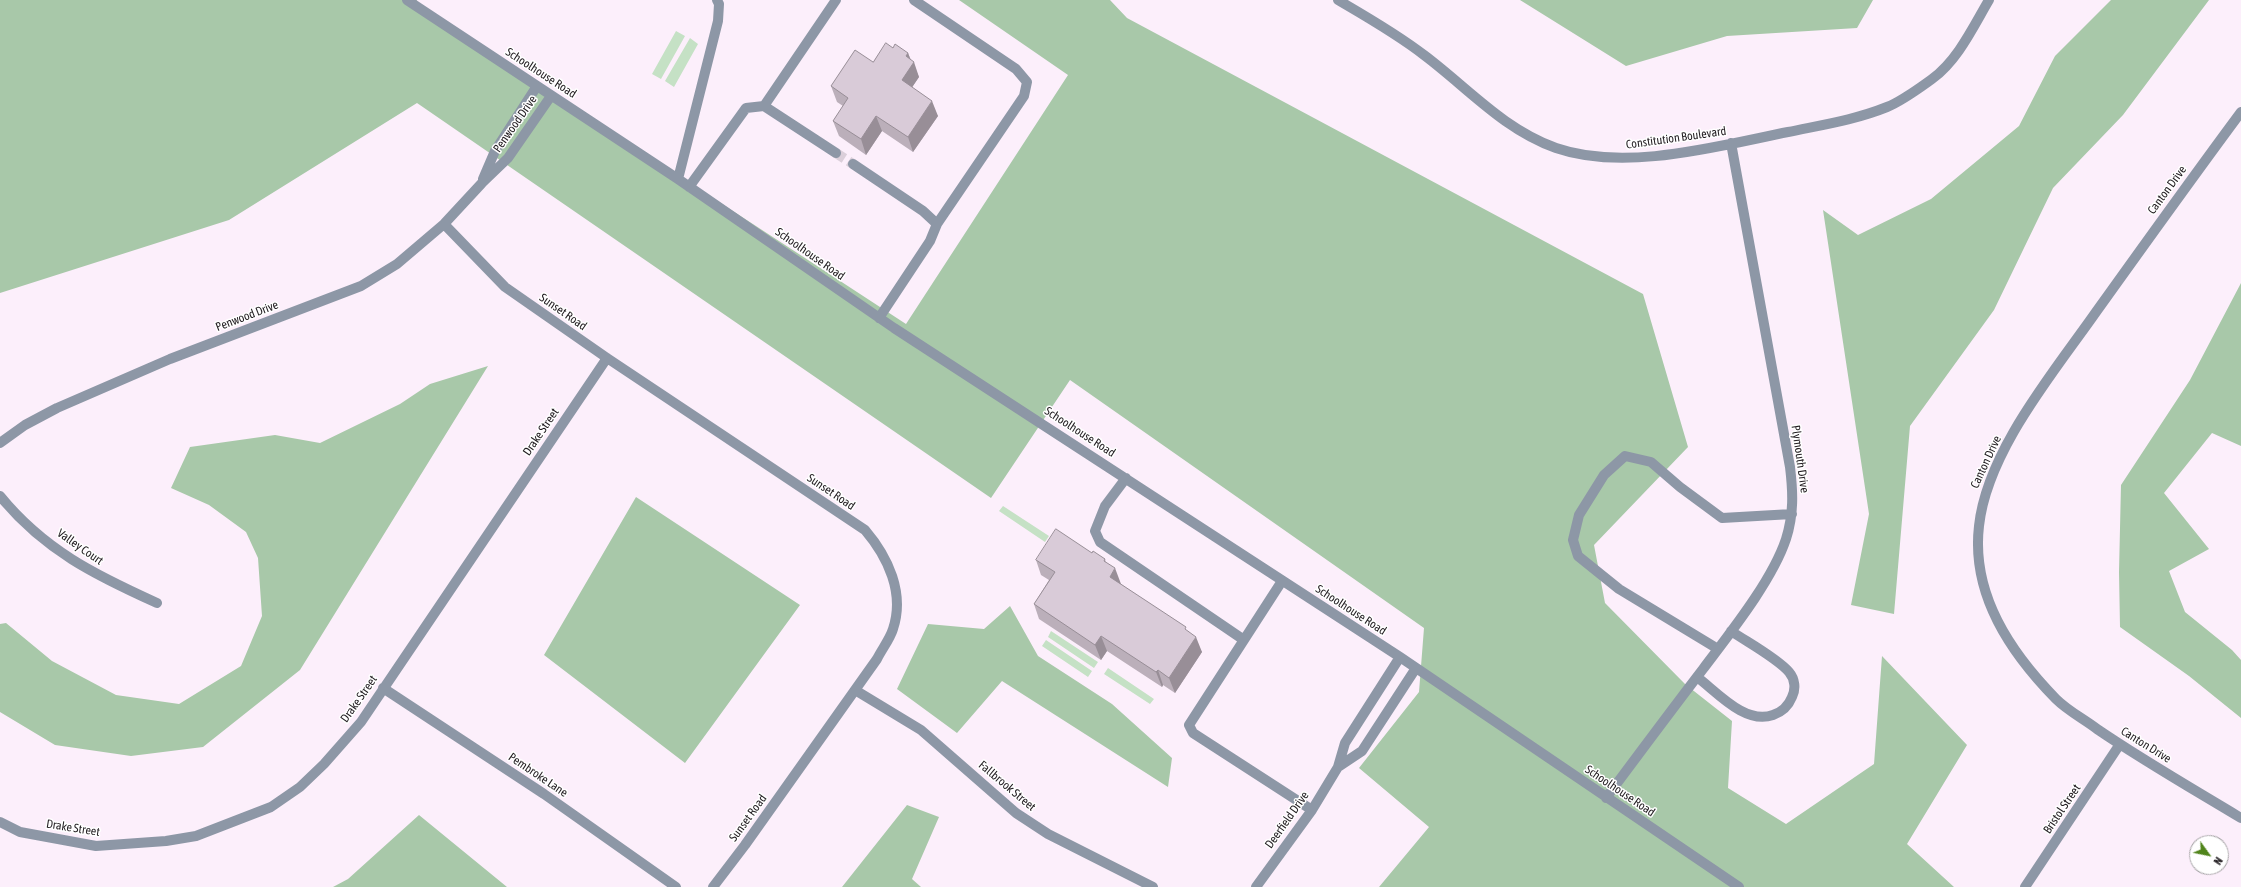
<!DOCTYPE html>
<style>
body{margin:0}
#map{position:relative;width:2241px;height:887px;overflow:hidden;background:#fceffb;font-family:"Asap Condensed",sans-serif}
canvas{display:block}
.north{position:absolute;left:2189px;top:835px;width:40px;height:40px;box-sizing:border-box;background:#fff;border:1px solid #a6a4a6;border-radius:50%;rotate:123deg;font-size:11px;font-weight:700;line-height:16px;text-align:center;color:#211c20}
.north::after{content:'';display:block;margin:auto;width:14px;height:18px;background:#50841b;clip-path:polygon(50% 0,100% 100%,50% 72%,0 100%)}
</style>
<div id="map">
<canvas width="2241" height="887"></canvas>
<div class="north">N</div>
</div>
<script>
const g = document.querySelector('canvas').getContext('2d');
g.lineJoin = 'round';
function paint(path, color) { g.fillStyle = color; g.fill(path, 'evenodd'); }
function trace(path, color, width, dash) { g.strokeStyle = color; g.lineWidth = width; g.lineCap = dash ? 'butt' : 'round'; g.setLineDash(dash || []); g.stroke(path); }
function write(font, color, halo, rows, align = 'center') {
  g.font = font + ' "Asap Condensed",sans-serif'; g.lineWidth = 3; g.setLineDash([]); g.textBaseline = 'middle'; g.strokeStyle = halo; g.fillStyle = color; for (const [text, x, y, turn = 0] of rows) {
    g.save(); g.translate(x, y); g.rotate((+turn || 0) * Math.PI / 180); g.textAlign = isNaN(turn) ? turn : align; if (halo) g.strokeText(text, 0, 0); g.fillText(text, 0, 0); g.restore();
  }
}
paint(new Path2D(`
 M676,31L685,36L661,79L652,74Z
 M690,38L698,44L674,87L665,81Z
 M1003,506L1049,536L1045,542L999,511Z
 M1051,631L1098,662L1094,668L1048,637Z
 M1046,640L1092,671L1088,677L1042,646Z
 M1108,668L1154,699L1150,704L1104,674Z`), '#c5e1c5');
paint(new Path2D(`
 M0,0H417L416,4L906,324L1068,75L959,0H1110L1127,18L1643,294L1688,447L1594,545L1605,603L1685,684L1732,721L1728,788L1786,824L1874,764L1882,656L1967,745L1907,844L1954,887H1379L1429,827L1359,768L1419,692L1424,628L1070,380L991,498L417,103L229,220L0,293Z
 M1520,0H1873L1857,28L1727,36L1626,66Z
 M2111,0H2209L2123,115L2053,188L1994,310L1910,426L1894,614L1851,605L1869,514L1823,210L1858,235L1931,199L2019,126L2055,56Z
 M2241,283V446L2212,433L2164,493L2209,549L2169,571L2185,612L2232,650L2241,660V718L2189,676L2120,627L2119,572L2121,485L2190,380Z
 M488,366L300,670L203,747L131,756L55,745L0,712V624L6,623L52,661L116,695L179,704L241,666L262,616L258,558L246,532L209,505L171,488L190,447L275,435L320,443L400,404L430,384Z
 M636,497L800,605L685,763L544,655Z
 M1010,606L1038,656L1112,704L1172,758L1168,787L1002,681L957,733L897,689L928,624L984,629Z
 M907,805L939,817L912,879L921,887H842Z
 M419,815L507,887H333L348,879Z`), '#a8c8a9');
trace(new Path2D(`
 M836,153L853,164`), '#dbcfda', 10, [10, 5]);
trace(new Path2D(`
 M407,0L678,179L894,328L1400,657L1739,887
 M1338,0C1367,17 1397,34 1424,55C1468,88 1503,129 1556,148C1625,172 1718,146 1788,132C1821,125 1855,120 1887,107C1902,101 1918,89 1932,79C1958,60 1973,27 1989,0
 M764,106L836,0
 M2241,112C2192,178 2144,245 2096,312C2054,372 1987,451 1979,526C1971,595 2011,653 2056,699C2068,711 2084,719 2097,729C2144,761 2193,789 2241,818
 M853,164L923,211L937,224
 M483,179L495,151L537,86
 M678,179L718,21L719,4L717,0
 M689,187L746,108L764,106L836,153
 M444,224L505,287L607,358L865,530C888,557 905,593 893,629C890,639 882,649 877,659L745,845L713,887
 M879,318L930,241L937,224L1024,96L1027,82L1016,69L914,0
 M0,443L25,425L57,408L170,359L361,286L397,264L444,224L482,183L508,158L551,96
 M1126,478L1105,506L1095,531L1100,542L1244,640
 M0,496C44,550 95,575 157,603
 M1282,581L1189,725L1193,733L1312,810
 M1718,649L1619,589L1578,556L1573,540L1579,515L1604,475L1625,456L1651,462L1680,487L1722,518L1792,514
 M1697,677C1717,692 1745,725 1773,715C1782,712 1788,707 1792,697C1796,689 1795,679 1789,672C1777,658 1747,642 1731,631
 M383,688L544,794L676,887
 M855,690L921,730L1016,813L1048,834L1153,887
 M1338,767L1362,751L1416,668
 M1606,798C1638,755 1670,712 1703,669C1730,633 1772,581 1786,539C1794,514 1793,492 1790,467L1731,143
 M0,822L20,832L96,846L166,841L196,836L271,807L300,787L324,764L361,722L607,358
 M1256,887L1312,810L1338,767L1345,743L1400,657
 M2025,887L2120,744`), '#8d97a6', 10);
paint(new Path2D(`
 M893,48L908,53L911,60L919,77L912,87L938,116L913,152L882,131L866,155L839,136L833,121L843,106L837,102L831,86L873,62Z
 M1092,553L1105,559L1106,563L1121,584L1187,631L1202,652L1175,693L1163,685L1162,687L1107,651L1101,660L1039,619L1034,604L1049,580L1041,575L1036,560Z`), '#bbafba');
paint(new Path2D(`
 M908,53L912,64L914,62L919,77L907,95L902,80L906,56Z
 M932,101L938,116L913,152L908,137Z
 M876,116L882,131L866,155L861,139Z
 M1115,568L1121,584L1115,592L1110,577Z
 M1101,636L1107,651L1101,660L1095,645Z
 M1196,637L1202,652L1175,693L1169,678Z
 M1158,670L1163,685L1162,687L1156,672Z`), '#988e97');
const building = new Path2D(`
 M886,43L893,48L895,44L908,53L906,56L914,62L902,80L932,101L908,137L876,116L861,139L833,121L848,98L831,86L855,50L873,62Z
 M1056,529L1092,553L1093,551L1105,559L1104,561L1115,568L1110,577L1186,627L1185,629L1196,637L1169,678L1158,670L1156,672L1101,636L1095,645L1034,604L1055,572L1036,560Z`);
paint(building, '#d9cbd8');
trace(building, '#988e97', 1);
write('12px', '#211c20', '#fff', [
 ["Schoolhouse Road",541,73,33],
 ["Penwood Drive",515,124,-55],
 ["Constitution Boulevard",1676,138,-8],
 ["Canton Drive",2167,190,-54],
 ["Schoolhouse Road",810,254,35],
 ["Sunset Road",563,312,35],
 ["Penwood Drive",247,316,-21],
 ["Drake Street",541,432,-56],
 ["Schoolhouse Road",1080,432,33],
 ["Plymouth Drive",1800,459,82],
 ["Canton Drive",1986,462,-65],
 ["Sunset Road",831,492,34],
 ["Valley Court",80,547,35],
 ["Schoolhouse Road",1351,610,33],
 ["Drake Street",359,699,-55],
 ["Canton Drive",2146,745,32],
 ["Pembroke Lane",538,775,34],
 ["Fallbrook Street",1007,786,40],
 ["Schoolhouse Road",1620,791,34],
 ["Bristol Street",2062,809,-56],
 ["Sunset Road",748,818,-54],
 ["Deerfield Drive",1287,820,-55],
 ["Drake Street",73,828,9]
]);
</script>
